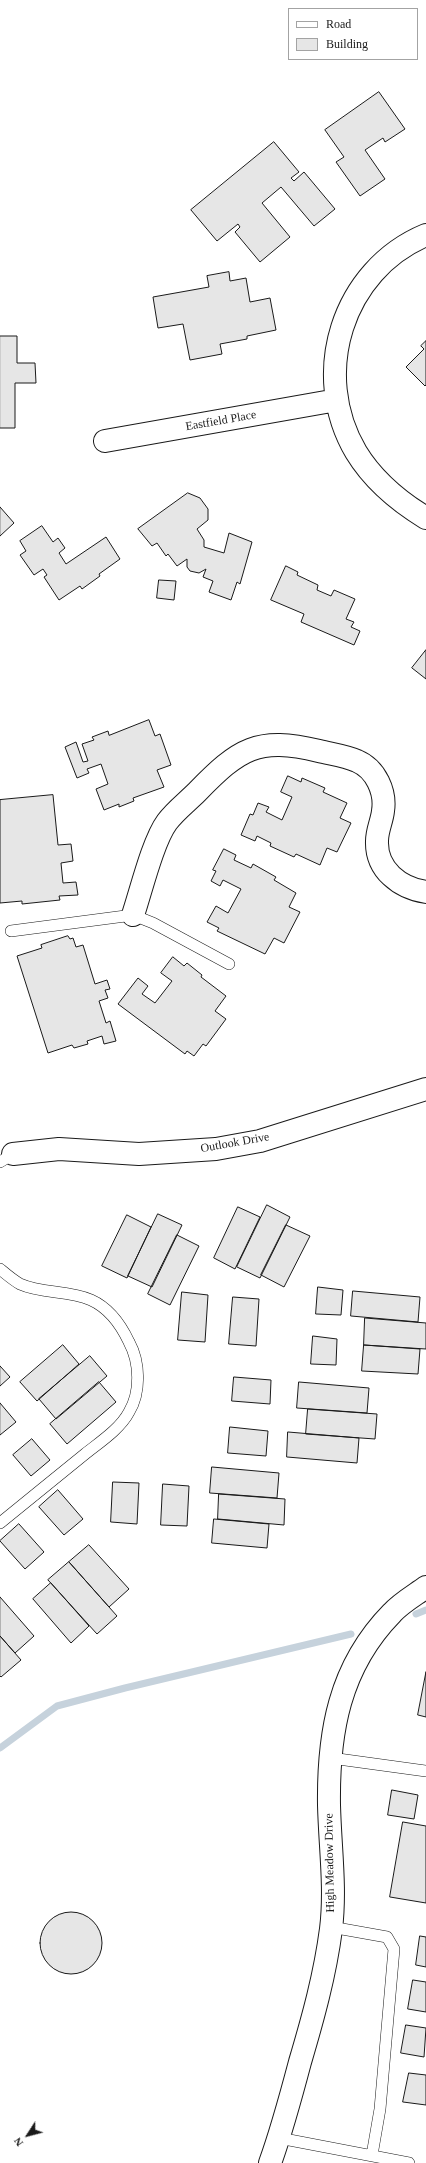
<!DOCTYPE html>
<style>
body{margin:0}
#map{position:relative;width:426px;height:2163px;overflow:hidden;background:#fff;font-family:"Times New Roman",serif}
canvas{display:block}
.legend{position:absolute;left:288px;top:8px;width:130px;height:52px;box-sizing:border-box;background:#fff;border:1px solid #a3a3a3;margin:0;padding:5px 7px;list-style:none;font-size:12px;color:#1a1a1a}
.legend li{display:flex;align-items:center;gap:8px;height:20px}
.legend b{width:20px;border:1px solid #a3a3a3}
.north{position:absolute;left:8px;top:2115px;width:40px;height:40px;-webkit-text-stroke:3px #fff;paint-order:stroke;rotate:234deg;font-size:11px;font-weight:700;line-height:16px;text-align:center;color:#1a1a1a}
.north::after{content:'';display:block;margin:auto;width:14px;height:18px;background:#1a1a1a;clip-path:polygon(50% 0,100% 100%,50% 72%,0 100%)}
</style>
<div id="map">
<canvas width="426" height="2163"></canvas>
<ul class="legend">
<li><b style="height:5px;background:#fff"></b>Road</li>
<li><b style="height:11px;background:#e6e6e6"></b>Building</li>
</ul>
<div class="north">N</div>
</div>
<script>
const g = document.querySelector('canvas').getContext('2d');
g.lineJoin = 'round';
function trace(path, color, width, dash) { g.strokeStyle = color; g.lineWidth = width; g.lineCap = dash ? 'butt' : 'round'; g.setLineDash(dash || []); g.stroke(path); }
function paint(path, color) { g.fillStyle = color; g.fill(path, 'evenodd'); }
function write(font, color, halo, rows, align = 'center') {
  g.font = font + ' "Times New Roman",serif'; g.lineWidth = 3; g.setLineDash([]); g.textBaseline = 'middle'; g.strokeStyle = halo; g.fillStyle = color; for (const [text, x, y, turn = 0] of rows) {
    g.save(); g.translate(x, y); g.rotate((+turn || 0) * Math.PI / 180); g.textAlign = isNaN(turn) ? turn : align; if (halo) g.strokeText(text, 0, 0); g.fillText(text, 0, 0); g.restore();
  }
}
trace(new Path2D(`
 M416,1614L426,1610
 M0,1748L57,1706L125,1688L351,1634`), '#c6d2dc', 7);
const building = new Path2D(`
 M379,92L405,129L385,142L383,138L365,150L385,179L360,196L336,162L344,157L325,130Z
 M274,142L299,172L291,178L294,181L304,172L335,209L314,226L281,187L262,203L290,237L260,262L235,232L240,227L238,224L217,241L191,210Z
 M229,272L230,281L246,278L250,302L270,298L276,330L247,336V339L220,344L222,354L190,360L183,324L158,328L153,297L209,287L207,276Z
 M0,336H17V363H35L36,383H15V428H0Z
 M426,341V385L425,386L406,367L424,349L421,346Z
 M188,493L200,498L208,509V520L197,529L204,540V547L224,553L229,533L252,542L240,584L237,582L231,600L209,592L213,581L203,577L206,569L199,573L190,571L187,567V559L177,566L168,554L166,556L157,543L152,546L138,529Z
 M0,507L14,523L0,536Z
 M42,526L53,542L58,538L65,548L59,553L66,564L106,537L120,559L99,574L100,576L82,589L80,586L59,600L44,577L47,575L43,569L34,575L20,555L26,551L20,541Z
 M286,566L298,572L297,575L318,585L317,590L331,596L334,590L355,599L346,619L354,622L351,627L360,631L354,645L301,622L304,614L271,600Z
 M159,580L176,581L174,600L157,598Z
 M426,650V679L412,668Z
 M149,720L155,736L160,734L171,765L157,770L164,787L133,798L134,801L119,807V804L104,810L96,789L108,784L101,764L87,769L89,773L77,778L65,747L76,742L83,762L88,761L82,744L94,740L92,737L108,731L109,735Z
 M288,776L301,782L302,778L325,788L323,792L347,803L340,818L351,823L337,852L327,848L320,865L296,854L294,857L270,846L271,843L257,836L255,841L241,835L250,814L253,815L258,803L269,807L266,812L282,820L292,797L281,792Z
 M53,795L58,845L71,844L73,861L61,863L63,883L76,882L78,895L59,896L60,900L22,904V901L0,903V800Z
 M224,849L236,855L234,860L251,868L253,864L276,877L274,880L296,893L289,907L300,912L284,943L274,938L265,954L217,931L219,928L207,922L216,906L228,913L241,889L223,880L220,886L211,881L216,871L213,870Z
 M68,936L70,939L73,938L76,947L83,945L95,984L107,980L110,989L105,990L108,998L99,1001L106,1023L110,1021L116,1041L104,1044L102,1036L87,1041L88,1044L74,1048L72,1045L48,1053L17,956L42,948L41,945Z
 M173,957L184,966L187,963L202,975L201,977L226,996L215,1011L226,1019L206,1046L203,1044L194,1056L187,1051L185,1054L118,1004L138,978L148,986L142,994L155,1003L172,981L161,973Z
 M267,1205L290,1217L260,1278L237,1267Z
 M238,1207L260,1217L235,1269L214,1258Z
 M158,1214L182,1225L152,1287L128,1276Z
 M127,1215L151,1227L127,1278L102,1266Z
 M286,1225L310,1236L284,1287L261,1275Z
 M177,1235L199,1246L170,1305L148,1294Z
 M318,1287L343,1290L341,1315L316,1314Z
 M353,1291L420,1297L418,1322L351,1316Z
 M182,1292L208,1295L205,1342L178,1340Z
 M233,1297L259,1299L256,1346L229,1344Z
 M365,1318L426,1323V1349L364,1345Z
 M313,1336L337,1339L336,1365L311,1364Z
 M63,1345L79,1364L37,1401L20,1382Z
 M364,1345L420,1349L418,1374L362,1371Z
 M90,1356L107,1376L56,1419L39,1399Z
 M0,1366L10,1377L0,1386Z
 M234,1377L271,1380L270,1404L232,1401Z
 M99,1382L116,1402L67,1444L50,1424Z
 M299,1382L369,1388L367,1413L297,1408Z
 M0,1403L16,1422L0,1435Z
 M308,1409L377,1414L375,1439L306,1434Z
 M230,1427L268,1431L266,1456L228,1453Z
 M288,1432L359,1438L357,1463L287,1457Z
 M32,1439L50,1460L31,1476L13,1455Z
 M212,1467L279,1473L277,1498L210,1493Z
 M113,1482L139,1483L137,1524L111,1522Z
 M163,1484L189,1486L187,1526L161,1525Z
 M58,1490L83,1519L64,1535L39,1507Z
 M219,1494L285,1499L284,1525L218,1519Z
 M214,1519L269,1524L267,1548L212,1543Z
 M19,1524L44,1552L25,1569L0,1541Z
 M89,1545L129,1589L109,1607L69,1562Z
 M69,1562L117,1616L97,1634L48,1580Z
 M51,1583L89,1626L71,1643L33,1599Z
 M0,1597L34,1636L15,1653L0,1636Z
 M0,1636L21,1660L1,1677L0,1676Z
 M426,1672V1717L418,1715Z
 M392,1790L418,1795L414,1819L388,1815Z
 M403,1822L426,1826V1903L390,1897Z
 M40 1943a31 31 0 1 1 62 0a31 31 0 1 1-62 0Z
 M420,1936L426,1937V1967L416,1965Z
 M413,1980L426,1982V2012L408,2009Z
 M406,2025L426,2028L424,2057L401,2053Z
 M409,2073L426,2075V2105L403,2102Z`);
paint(building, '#e6e6e6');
trace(building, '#1a1a1a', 1);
const service = new Path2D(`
 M11,931L133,915L153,923L229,964
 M0,1162L13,1154
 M0,1269C6,1274 13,1280 20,1284C42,1294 69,1290 91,1300C109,1308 121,1325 129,1342C140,1362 141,1392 129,1412C120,1429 100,1442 85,1454C57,1477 28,1500 0,1523
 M331,1758L426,1771
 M331,1927L387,1937L394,1949L380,2109L372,2155
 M279,2138L409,2163`);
const minor = new Path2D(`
 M426,235C342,270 310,374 356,452C373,480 398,501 426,518
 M105,441L337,400
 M133,915C141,891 153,841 167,822C175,811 187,802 197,792C239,749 257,736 319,751C331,754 346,756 357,761C376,769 386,792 383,811C382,821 377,830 377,841C376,870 400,888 426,892
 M13,1154L59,1149L139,1154L216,1149L260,1141L426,1089`);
const tertiary = new Path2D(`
 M270,2163C282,2130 291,2096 300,2062C313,2018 325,1975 331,1929C336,1888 330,1847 329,1805C328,1733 339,1667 392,1613C401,1603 415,1595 426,1587`);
trace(service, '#1a1a1a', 12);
trace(minor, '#1a1a1a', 24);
trace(tertiary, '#1a1a1a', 24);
trace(service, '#fff', 11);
trace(minor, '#fff', 22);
trace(tertiary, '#fff', 22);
write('12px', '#1a1a1a', '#fff', [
 ["Eastfield Place",221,421,-10],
 ["Outlook Drive",235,1143,-10],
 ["High Meadow Drive",330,1863,-91]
]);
</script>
